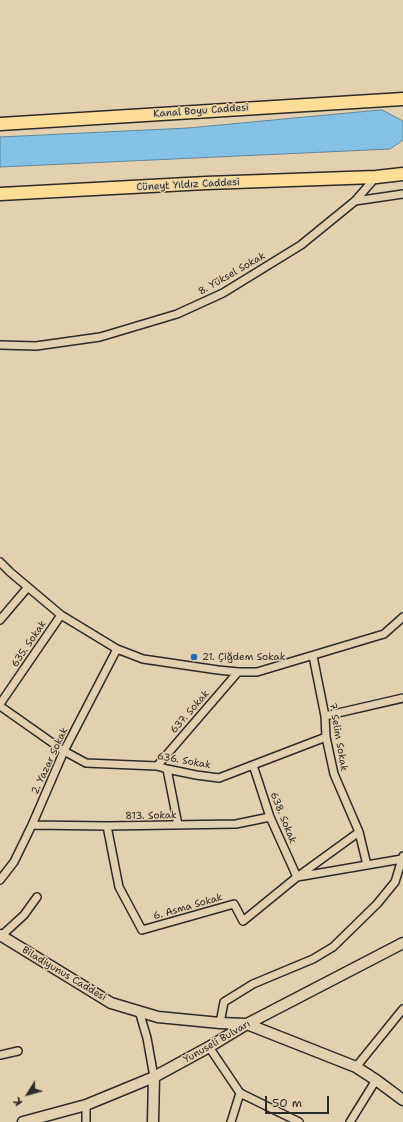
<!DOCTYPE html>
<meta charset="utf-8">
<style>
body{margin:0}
#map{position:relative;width:403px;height:1122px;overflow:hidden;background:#e3d0ae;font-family:"Shantell Sans",sans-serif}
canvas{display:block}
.north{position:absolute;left:8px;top:1074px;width:40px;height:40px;-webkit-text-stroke:3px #e3d0ae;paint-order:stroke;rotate:233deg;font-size:11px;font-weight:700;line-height:16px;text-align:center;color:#2b2b2b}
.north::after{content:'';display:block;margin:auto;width:14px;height:18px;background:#2b2b2b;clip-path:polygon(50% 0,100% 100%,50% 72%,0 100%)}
.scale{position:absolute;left:265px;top:1096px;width:64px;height:18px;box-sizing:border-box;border:2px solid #2b2b2b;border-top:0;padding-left:5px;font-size:12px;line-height:14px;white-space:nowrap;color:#2b2b2b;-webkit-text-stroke:3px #e3d0ae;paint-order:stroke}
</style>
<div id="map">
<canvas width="403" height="1122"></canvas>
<div class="north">K</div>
<div class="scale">50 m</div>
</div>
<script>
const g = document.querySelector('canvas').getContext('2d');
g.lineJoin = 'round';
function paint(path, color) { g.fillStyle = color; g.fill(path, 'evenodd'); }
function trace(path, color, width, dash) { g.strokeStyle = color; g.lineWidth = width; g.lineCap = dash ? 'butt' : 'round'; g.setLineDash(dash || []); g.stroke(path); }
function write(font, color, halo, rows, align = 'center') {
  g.font = font + ' "Shantell Sans",sans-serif'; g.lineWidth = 3; g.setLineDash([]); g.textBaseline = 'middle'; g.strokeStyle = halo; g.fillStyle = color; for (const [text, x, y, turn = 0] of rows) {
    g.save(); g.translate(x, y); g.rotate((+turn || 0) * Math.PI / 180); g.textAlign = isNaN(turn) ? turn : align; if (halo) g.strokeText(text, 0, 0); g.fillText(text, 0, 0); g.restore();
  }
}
const water = new Path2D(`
 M382,110L403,121V140L390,149L0,167V137L188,128Z`);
paint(water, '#83c2e4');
trace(water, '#60869a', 1);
const street = new Path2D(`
 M355,201L403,194
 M0,345L36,346L100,337L177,314L223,293L301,245L355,201L376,177
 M0,562L10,572L61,615L117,649L143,659L218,670L238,672H257L384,634L403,617
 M0,620L28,587
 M313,656L325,716L326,737L334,774L359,832L367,865
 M0,704L61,615
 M0,706L64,751L86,763L157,766L167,769L196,775L219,778L326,737
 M325,716L403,698
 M253,765L270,817L297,877L402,859L403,861
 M157,766L238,672
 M167,769L178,825
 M32,825L107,826L236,824L270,817
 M107,826L119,887L142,930L234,904L243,921L297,877L359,832
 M0,880L14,862L32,825L64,751L117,649
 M0,937L24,915L37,897
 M139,1011L147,1038L154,1077
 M220,1023L224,1002L253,984L313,959L333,947L377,904L395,882L403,856
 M209,1047L240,1093L231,1122
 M0,1055L18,1051
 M356,1067L403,1009
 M240,1093L299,1122
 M86,1122V1105
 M350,1122L376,1080`);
const secondary = new Path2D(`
 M0,935L111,1003L158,1017L220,1023L247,1024L356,1067L376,1080L403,1100
 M23,1122L86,1105L154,1077L209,1047L247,1024L403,943
 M153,1122L154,1077`);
const primary = new Path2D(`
 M0,124L403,99
 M0,194L206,183L376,177L403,174`);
trace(street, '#2b2b2b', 10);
trace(secondary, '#2b2b2b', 13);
trace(primary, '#2b2b2b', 15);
trace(street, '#e3d0ae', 7);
trace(secondary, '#e3d0ae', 10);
trace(primary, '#fedd96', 12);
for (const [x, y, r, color] of [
 [194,657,4,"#1f6fb2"]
]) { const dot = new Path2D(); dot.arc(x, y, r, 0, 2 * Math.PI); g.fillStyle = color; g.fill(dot); trace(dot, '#e3d0ae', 1.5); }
write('10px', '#2b2b2b', '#e3d0ae', [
 ["Kanal Boyu Caddesi",201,111,-4],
 ["Cüneyt Yıldız Caddesi",188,185,-3],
 ["8. Yüksel Sokak",232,274,-30],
 ["635. Sokak",29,644,-56],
 ["637. Sokak",190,712,-49],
 ["7. Selim Sokak",338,737,80],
 ["2. Yazar Sokak",50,761,-65],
 ["636. Sokak",184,761,10],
 ["813. Sokak",151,816,-1],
 ["638. Sokak",283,818,68],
 ["6. Asma Sokak",188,907,-16],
 ["Biladiyunus Caddesi",64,974,31],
 ["Yunuseli Bulvarı",217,1042,-30]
]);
write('10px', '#2b2b2b', '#e3d0ae', [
 ["21. Çiğdem Sokak",202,657]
], 'left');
</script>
